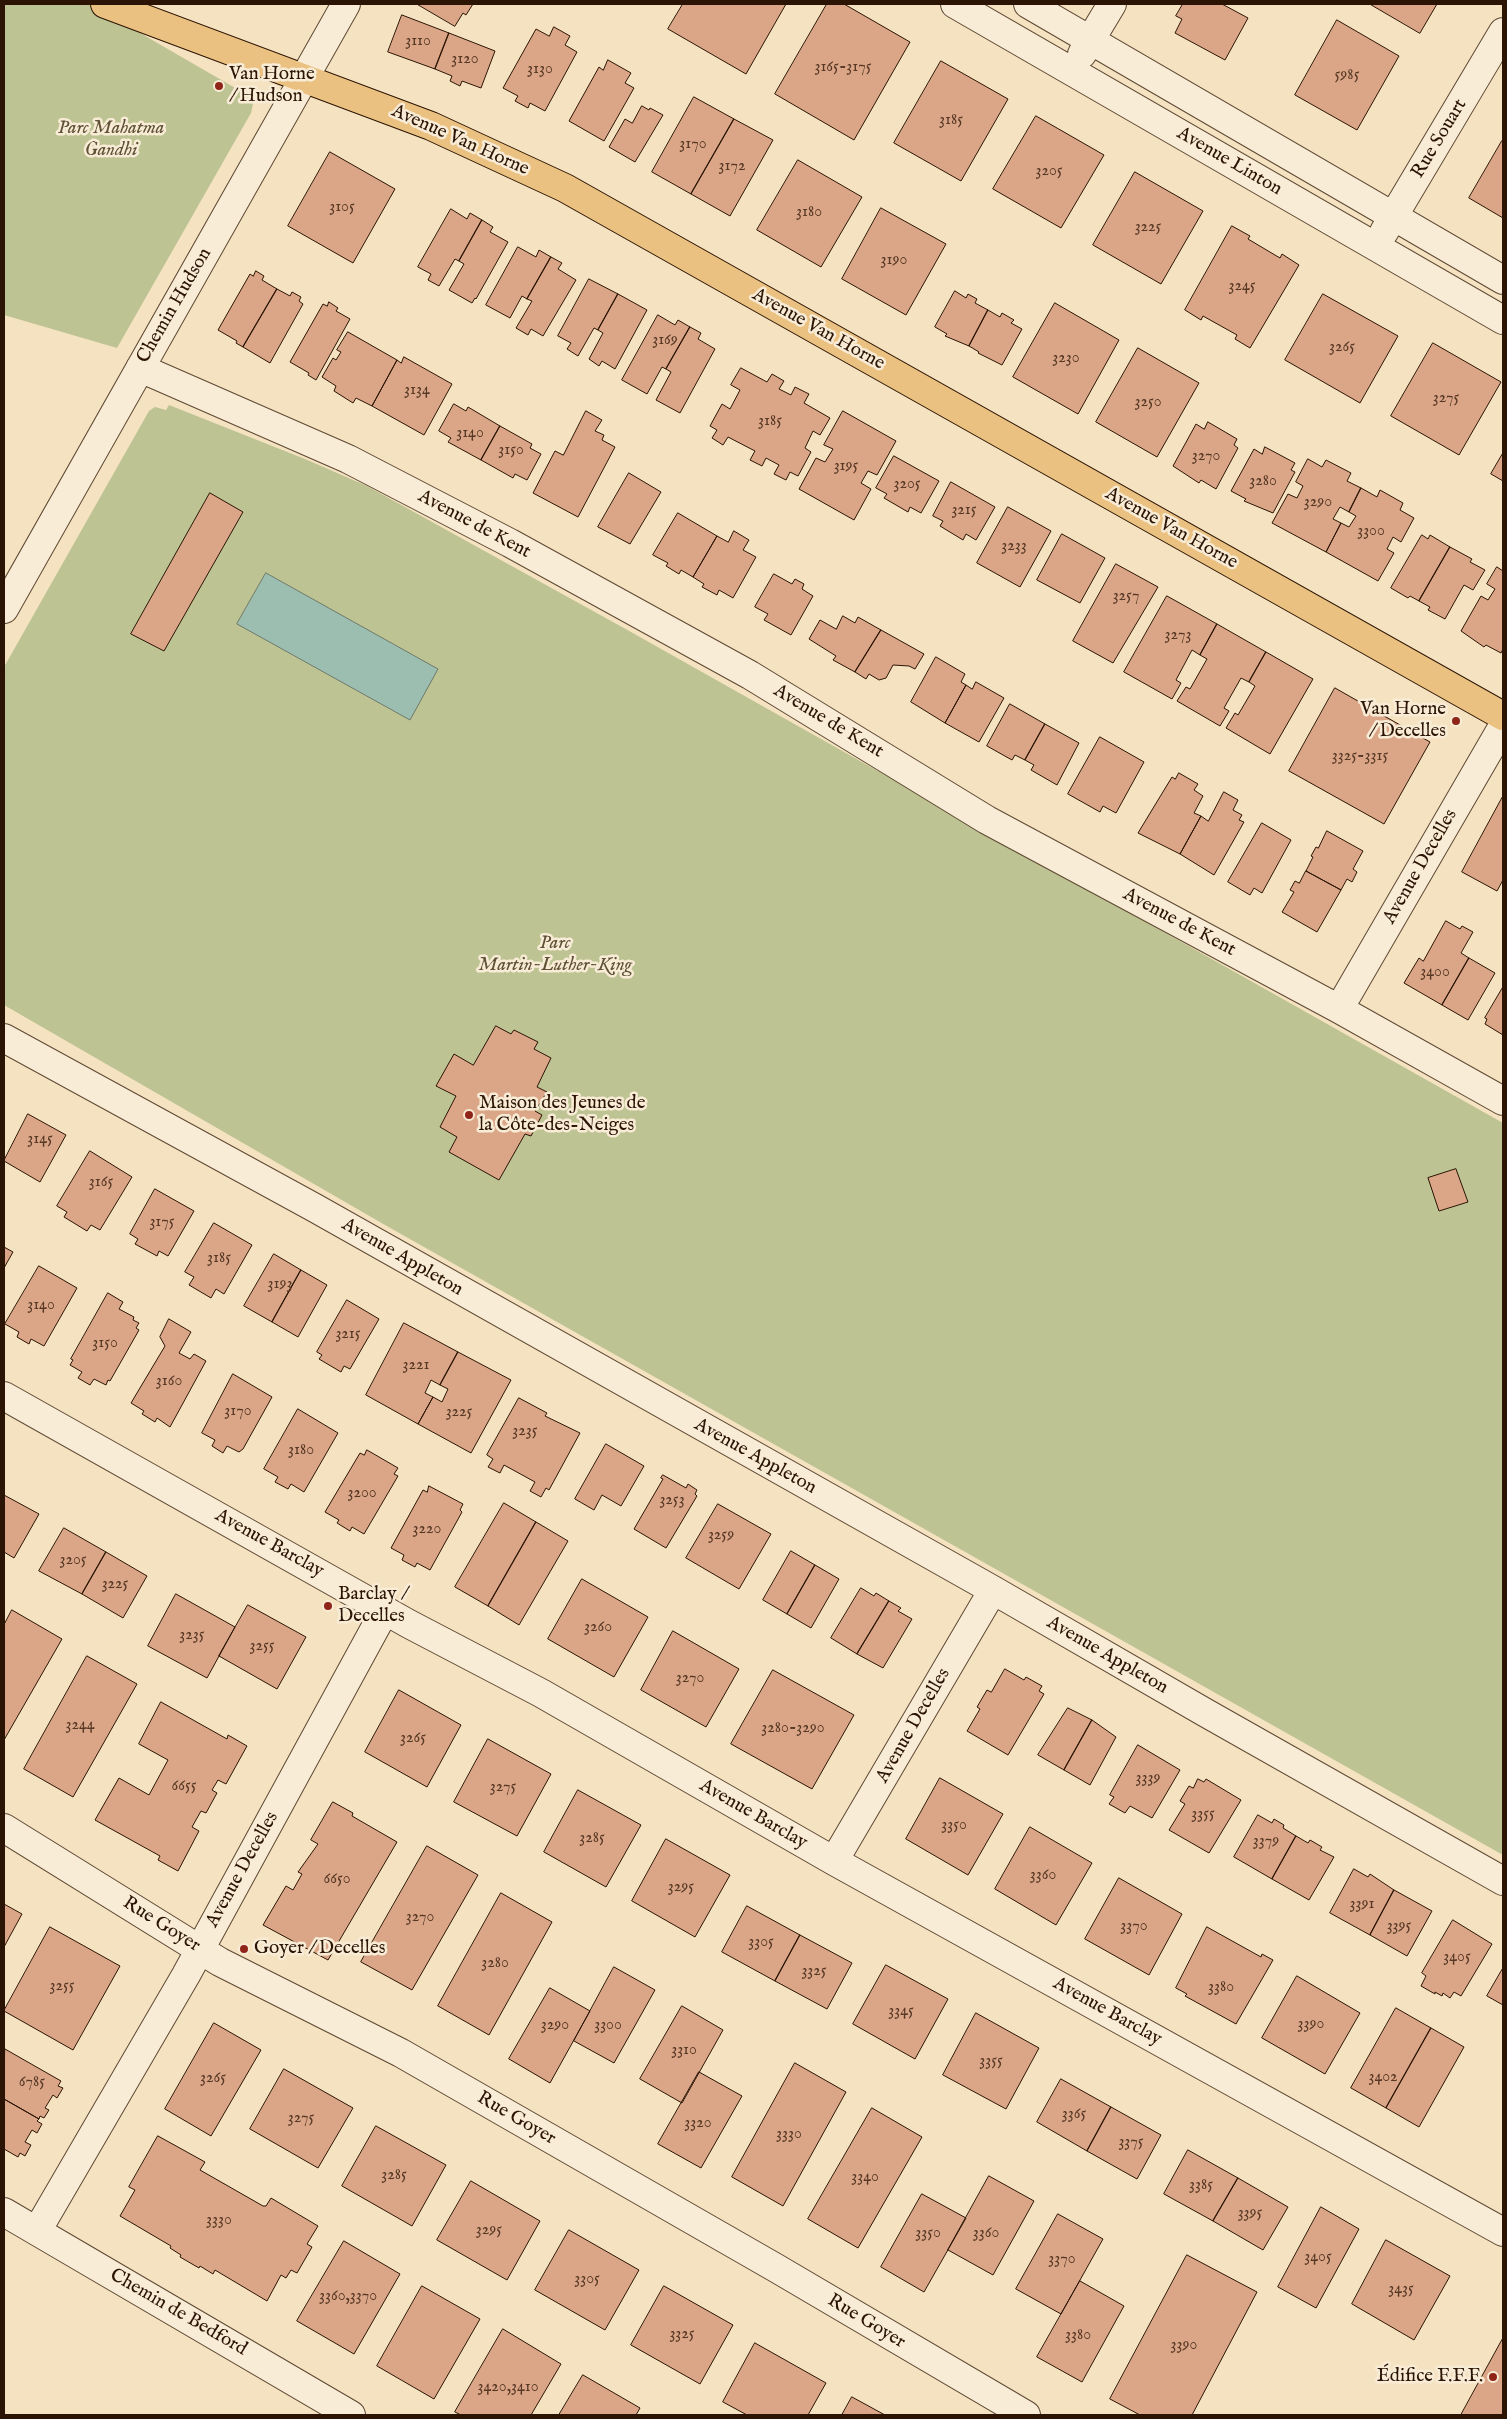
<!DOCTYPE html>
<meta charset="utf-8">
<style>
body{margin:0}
#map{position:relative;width:1507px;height:2419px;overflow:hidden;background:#f5e2c1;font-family:"IM FELL English",serif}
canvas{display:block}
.frame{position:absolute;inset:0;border:5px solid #2b1403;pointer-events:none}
</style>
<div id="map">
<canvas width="1507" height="2419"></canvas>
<div class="frame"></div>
</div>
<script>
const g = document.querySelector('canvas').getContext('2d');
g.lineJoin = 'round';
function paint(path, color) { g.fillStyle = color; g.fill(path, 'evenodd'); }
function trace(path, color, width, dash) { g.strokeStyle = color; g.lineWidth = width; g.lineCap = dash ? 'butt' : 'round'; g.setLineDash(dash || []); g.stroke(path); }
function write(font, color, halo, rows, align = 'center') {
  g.font = font + ' "IM FELL English",serif'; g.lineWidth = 5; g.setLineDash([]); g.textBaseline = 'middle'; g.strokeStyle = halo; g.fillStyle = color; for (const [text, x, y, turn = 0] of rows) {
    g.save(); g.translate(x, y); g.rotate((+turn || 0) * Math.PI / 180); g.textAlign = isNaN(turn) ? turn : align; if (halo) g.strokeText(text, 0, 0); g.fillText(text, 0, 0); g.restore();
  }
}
paint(new Path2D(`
 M4,4H90L249,96L253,104L251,113L117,348L4,315Z
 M169,405L305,459L367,486L631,632L1503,1123V1855L385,1225L4,1005V667L149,411L155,407L166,410Z`), '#bdc392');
const water = new Path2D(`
 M266,573L438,669L410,720L237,624Z`);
paint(water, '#9cbeb1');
trace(water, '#6f7a6b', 1);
const building = new Path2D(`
 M417,4H473L466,15L463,13L455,26Z
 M683,4H786L746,74L668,29Z
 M827,4H844L910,42L854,140L775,94Z
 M1183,4H1222L1248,18L1225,60L1175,33L1182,19L1176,16Z
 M1370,4H1437L1420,33Z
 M402,15L449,33L435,69L388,52Z
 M1337,20L1399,56L1357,130L1295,95Z
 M554,27L570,36L565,45L577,52L545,111L530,103L528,108L515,101L518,96L503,88L536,29L549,36Z
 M449,33L495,51L481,88L462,81L460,86L450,81L452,76L435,69Z
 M608,60L631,73L625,83L634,88L604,141L569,121L599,67L603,70Z
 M941,61L1008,99L961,181L894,143Z
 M694,97L734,119L691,194L652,172Z
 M642,106L649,110L650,108L663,115L635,162L609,147L625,119L632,123Z
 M1036,116L1104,155L1061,228L993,189Z
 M734,119L773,140L730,216L691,194Z
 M1502,141L1503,142V218L1469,198Z
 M330,152L395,189L353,263L288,226Z
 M798,160L862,197L821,267L757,230Z
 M1135,172L1203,211L1161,284L1093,245Z
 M881,208L946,244L906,315L842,279Z
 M451,209L467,219L470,213L482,220L459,261L455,259L439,286L428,280L431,274L418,267Z
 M482,220L493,227L490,232L508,242L476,299L475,298L472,303L449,290L464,264L459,261Z
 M1232,226L1250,236L1248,239L1280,258L1282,254L1299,265L1250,348L1235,339L1237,335L1203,316L1201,320L1185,310Z
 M518,247L536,257L539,250L551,257L527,299L522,296L510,318L486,305Z
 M551,257L562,263L558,269L576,280L543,336L531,329L528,335L516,328L532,301L527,299Z
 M256,271L264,276L262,280L277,289L243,347L236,343L237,341L218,330L250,274L253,276Z
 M589,279L618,294L598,330L594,328L578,356L567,349L571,343L558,336Z
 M277,289L290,296L292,292L301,297L299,301L303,304L270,363L243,347Z
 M955,291L966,298L968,294L977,299L975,303L988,310L969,346L945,336L947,334L935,327Z
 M618,294L647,310L615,369L602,361L599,366L589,359L603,333L598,330Z
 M1323,294L1398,336L1360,403L1285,360Z
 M329,302L338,308L336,311L350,319L316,380L308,375L309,373L290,362L323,304L327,306Z
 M1055,303L1119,340L1078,414L1013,377Z
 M988,310L1000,317L1002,313L1014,320L1011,323L1022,329L1002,365L978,353L979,352L969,346Z
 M658,315L675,325L678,320L690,327L666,369L662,367L647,394L622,380Z
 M690,327L701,333L698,339L715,349L680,413L656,400L671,372L666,369Z
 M348,332L397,360L372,406L356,398L353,403L334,391L336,386L322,377L333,358L336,360L341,352L337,350Z
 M1433,343L1501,382L1459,455L1391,416Z
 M1138,348L1199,383L1157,457L1096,422Z
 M404,357L452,384L424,435L372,406L397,360L401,363Z
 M741,368L767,382L772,374L784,381L779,389L791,395L795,387L809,394L804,403L830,418L820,435L813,431L805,448L811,452L798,476L790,472L786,480L774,474L779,465L766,458L762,466L750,460L755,451L728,437L723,445L712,438L717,430L710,426L722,404L730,409L740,390L731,385Z
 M454,404L466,411L468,407L500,426L481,460L448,442L451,438L439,431Z
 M586,411L602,420L595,431L604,435L602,440L615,447L578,517L533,493L555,451L563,455Z
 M843,411L896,441L877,475L868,471L861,483L871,489L854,520L799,489L816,458L825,462L833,449L824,445Z
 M1208,422L1237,439L1234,445L1238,448L1216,489L1201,480L1199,483L1173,466L1196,424L1204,429Z
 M500,426L532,444L530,448L541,454L527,480L515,474L513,478L481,460Z
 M1265,447L1295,463L1291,470L1295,472L1273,513L1244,501L1246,499L1231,491L1254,449L1262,454Z
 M1503,453V481L1491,474Z
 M894,456L939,481L921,513L910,507L908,512L884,498L887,494L876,488Z
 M1308,459L1322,467L1326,460L1351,473L1347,481L1361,488L1349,512L1340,507L1333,519L1341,523L1326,552L1272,523L1288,494L1297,498L1303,486L1296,482Z
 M629,473L661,492L630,544L598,527Z
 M951,482L995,507L976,540L966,534L963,540L940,526L943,521L933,516Z
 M1361,488L1377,497L1380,490L1403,503L1400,510L1414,518L1401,542L1393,537L1387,549L1394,553L1378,581L1326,552L1341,523L1349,527L1356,516L1349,512Z
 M210,493L243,512L164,651L131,634Z
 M1008,507L1051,531L1020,587L977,563Z
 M678,513L717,536L693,577L681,570L679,574L666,566L668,563L653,555Z
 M734,531L749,540L743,550L756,557L733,598L719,590L717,595L702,587L704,584L693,577L717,536L728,542Z
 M1062,534L1105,558L1080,603L1037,580Z
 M1422,535L1428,539L1430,535L1450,547L1419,601L1410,596L1408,598L1391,588Z
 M1450,547L1472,559L1470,562L1485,570L1473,590L1464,585L1445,619L1428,610L1430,607L1419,601Z
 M1116,564L1158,587L1113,663L1073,641Z
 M1497,567L1503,571V649L1501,653L1486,645L1484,647L1461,631L1481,596L1488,600L1495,589L1487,584Z
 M774,574L792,584L795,579L804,584L802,589L813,596L791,635L764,620L768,614L755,607Z
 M1167,596L1217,624L1200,655L1192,650L1176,680L1181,683L1172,699L1124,672Z
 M843,616L855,623L858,617L881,630L855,672L833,660L836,656L809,639L820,620L836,629Z
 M1217,624L1266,652L1249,682L1241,678L1224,708L1229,711L1220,726L1177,701L1186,687L1190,689L1207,659L1200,655Z
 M881,630L924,654L915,669L909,666L893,665L886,678L879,680L869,674L866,679L855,672Z
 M1266,652L1313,679L1270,754L1226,728L1235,713L1238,715L1255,686L1249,682Z
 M936,657L965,674L961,682L966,685L945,723L911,702Z
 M976,682L1004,698L979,742L945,723L966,685L972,689Z
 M1335,688L1430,742L1384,824L1289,771Z
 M1010,704L1045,724L1025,760L1015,755L1012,760L987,746Z
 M1045,724L1079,743L1057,785L1031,770L1034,765L1025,760Z
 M1100,737L1144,762L1116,813L1103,806L1100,812L1068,794Z
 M1179,773L1198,784L1194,790L1203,796L1194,813L1201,816L1180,854L1138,833L1172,777L1175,779Z
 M1224,792L1238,800L1233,810L1242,815L1239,820L1244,822L1214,875L1180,854L1201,816L1208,821Z
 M1503,796V880L1497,891L1462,872Z
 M1262,823L1291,840L1262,893L1254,888L1250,895L1228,882Z
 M1327,831L1363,851L1353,869L1357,872L1352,882L1347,879L1341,890L1306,871L1313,857L1311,856L1316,847L1318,848Z
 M1306,871L1341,890L1317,932L1282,912L1294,892L1290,890L1295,881L1299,883Z
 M1446,921L1460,929L1462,926L1473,932L1461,953L1469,958L1442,1005L1404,983L1419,958L1423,961Z
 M1469,958L1495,973L1468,1020L1442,1005Z
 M1503,987V1035L1485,1024L1487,1019L1485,1018Z
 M496,1026L511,1034L514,1030L538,1042L534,1049L551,1058L537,1087L547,1092L535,1111L542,1115L531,1136L525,1134L499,1180L449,1152L457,1137L440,1127L456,1096L436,1086L454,1054L473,1065Z
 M28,1114L66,1135L40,1182L4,1161Z
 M90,1151L132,1177L100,1230L91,1225L87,1231L64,1217L67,1212L57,1206Z
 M1456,1169L1468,1202L1439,1211L1428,1178Z
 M155,1189L194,1211L168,1256L159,1251L157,1256L135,1244L138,1239L130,1234Z
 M214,1223L252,1245L224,1294L216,1289L211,1298L189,1285L194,1277L185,1272Z
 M4,1247L13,1252L4,1268Z
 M274,1254L301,1270L272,1322L244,1306Z
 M39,1266L77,1288L44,1346L31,1339L29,1344L17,1337L19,1332L5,1324Z
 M301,1270L327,1285L298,1337L272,1322Z
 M108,1293L123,1302L119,1309L134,1317L133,1320L139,1323L136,1328L139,1330L110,1381L108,1380L106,1385L94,1379L90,1385L78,1378L82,1372L70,1365L73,1360L71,1359Z
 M347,1300L379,1319L350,1369L344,1366L341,1372L319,1359L322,1355L317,1352Z
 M169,1319L191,1332L179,1353L190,1359L194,1354L206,1361L170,1427L157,1418L155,1422L142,1414L144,1411L131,1403L165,1346L160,1337Z
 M404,1323L458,1352L440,1385L431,1380L425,1393L433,1397L418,1424L366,1395Z
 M458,1352L511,1380L471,1453L418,1424L433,1397L442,1402L448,1389L440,1385Z
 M233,1374L272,1397L243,1449L239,1452L227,1446L223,1453L212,1446L215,1440L202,1433Z
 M519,1398L547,1413L545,1416L580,1433L549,1490L546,1488L541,1497L530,1491L535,1482L504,1465L500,1473L488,1467L493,1459L487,1455Z
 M298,1409L338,1433L304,1492L291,1484L288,1489L275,1482L278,1477L264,1469Z
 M606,1444L644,1466L621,1506L602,1495L594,1510L575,1499Z
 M367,1450L398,1468L394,1474L398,1476L364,1534L352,1527L350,1531L337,1523L339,1520L325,1512L360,1453L364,1455Z
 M663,1475L686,1488L688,1484L697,1490L695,1494L697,1496L666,1548L634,1529L663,1479L661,1478Z
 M429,1486L463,1504L460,1510L462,1512L430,1570L417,1563L415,1567L402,1560L404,1555L391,1548L423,1490L427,1492Z
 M4,1495L39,1514L14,1558L4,1552Z
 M504,1503L536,1522L488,1606L455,1587Z
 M718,1504L771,1534L739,1589L686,1558Z
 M536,1522L568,1541L519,1625L488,1606Z
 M64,1528L106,1552L82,1594L39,1571Z
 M791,1551L815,1565L787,1614L763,1600Z
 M106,1552L147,1576L123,1618L82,1594Z
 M815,1565L839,1579L811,1628L787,1614Z
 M582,1579L648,1617L614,1677L548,1639Z
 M861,1588L874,1596L876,1593L889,1601L857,1654L831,1638Z
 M176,1594L235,1627L207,1678L148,1646Z
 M889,1601L901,1608L898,1611L912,1619L883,1668L857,1654Z
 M248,1605L306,1637L277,1689L219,1656Z
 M12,1610L62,1639L4,1740V1625Z
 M673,1631L739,1669L706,1727L641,1690Z
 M87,1656L137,1684L73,1797L24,1769Z
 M1005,1669L1024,1680L1026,1677L1042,1686L1039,1691L1044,1694L1008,1755L967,1731L980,1709L977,1707L987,1690L991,1692Z
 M773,1670L854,1715L812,1789L731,1744Z
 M399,1690L461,1725L427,1787L365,1752Z
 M161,1702L227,1739L228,1735L247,1746L226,1784L218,1780L212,1790L217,1793L206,1813L201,1811L192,1827L199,1831L178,1871L158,1860L160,1856L95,1820L119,1778L149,1795L168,1760L139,1744Z
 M1068,1708L1092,1720L1064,1770L1038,1755Z
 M1092,1720L1116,1737L1090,1785L1064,1770Z
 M488,1739L551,1774L517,1836L454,1802Z
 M1138,1745L1180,1770L1152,1818L1130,1806L1125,1813L1109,1804L1114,1797L1110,1795Z
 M940,1778L1003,1814L968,1875L906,1839Z
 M1198,1779L1204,1782L1206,1779L1241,1800L1209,1853L1169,1830L1185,1804L1180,1801L1189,1786L1193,1788Z
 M578,1790L641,1825L606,1887L544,1852Z
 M333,1802L353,1813L352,1816L397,1842L328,1960L263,1925L286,1886L293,1890L302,1874L298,1872L318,1844L311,1840Z
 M1258,1815L1272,1823L1274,1819L1284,1825L1283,1828L1296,1836L1272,1879L1234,1857Z
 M1030,1827L1092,1863L1056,1925L995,1889Z
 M1296,1836L1308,1843L1310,1840L1322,1847L1320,1850L1334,1857L1309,1900L1272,1879Z
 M666,1839L730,1875L695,1937L632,1901Z
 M427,1846L478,1875L412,1990L361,1962Z
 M1354,1869L1368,1877L1370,1874L1394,1890L1370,1935L1330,1913Z
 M1119,1878L1182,1914L1149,1975L1085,1939Z
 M1394,1890L1432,1911L1407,1956L1370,1935Z
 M501,1893L552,1922L489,2035L438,2006Z
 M4,1904L22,1914L4,1947Z
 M747,1906L800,1935L775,1981L722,1952Z
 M1453,1920L1492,1944L1461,1996L1454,1992L1450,1998L1443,1993L1442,1996L1435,1992V1994L1421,1986L1426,1976L1422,1973Z
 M50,1927L120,1966L73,2050L4,2011Z
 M1207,1927L1261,1957L1262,1954L1273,1960L1236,2024L1185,1996L1187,1994L1176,1988Z
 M800,1935L852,1963L827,2009L775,1981Z
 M886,1965L948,1999L915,2059L853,2024Z
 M614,1967L655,1990L614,2063L574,2041Z
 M1503,1968V2005L1487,1996Z
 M1297,1976L1360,2013L1325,2074L1262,2038Z
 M550,1988L590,2011L550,2083L509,2059Z
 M682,2006L723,2030L682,2103L640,2079Z
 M1396,2008L1431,2028L1386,2108L1351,2088Z
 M976,2013L1039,2048L1006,2109L943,2075Z
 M214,2023L261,2050L211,2136L165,2109Z
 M1431,2028L1464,2047L1419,2127L1386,2108Z
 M5,2049L61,2081L58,2086L63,2088L57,2098L53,2095L45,2108L49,2110L44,2118L40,2116L39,2119L4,2099Z
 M795,2063L846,2092L783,2206L732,2177Z
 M284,2069L353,2108L318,2168L250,2129Z
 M699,2072L742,2096L701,2168L658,2144Z
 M1061,2079L1111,2107L1087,2151L1037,2122Z
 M4,2099L39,2119L37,2121L42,2124L37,2133L32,2130L25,2142L31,2145L25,2156L20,2153L18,2157L4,2149Z
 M1111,2107L1161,2135L1137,2179L1087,2151Z
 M872,2108L922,2137L858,2248L808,2219Z
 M376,2126L446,2165L412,2226L342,2186Z
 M158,2136L205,2162L200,2170L263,2206H266L271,2198L318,2226L307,2244L312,2247L297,2273L291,2270L286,2278L281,2275L267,2301L215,2270L213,2274L200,2266L199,2268L180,2257L181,2255L170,2248L171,2246L120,2216L135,2190L129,2187Z
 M1188,2150L1238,2178L1213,2221L1164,2194Z
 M989,2176L1034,2201L993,2275L948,2250Z
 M1238,2178L1288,2207L1263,2250L1213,2221Z
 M471,2181L540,2221L507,2280L437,2240Z
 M922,2194L966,2218L924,2292L881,2267Z
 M1321,2207L1359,2229L1316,2308L1278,2287Z
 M1058,2214L1103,2239L1061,2314L1016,2289Z
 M569,2230L639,2270L605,2330L535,2290Z
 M1386,2240L1450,2276L1414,2340L1352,2304Z
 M344,2241L400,2274L354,2354L297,2321Z
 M1187,2255L1257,2292L1192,2415H1140L1110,2399Z
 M1080,2281L1124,2306L1082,2382L1037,2357Z
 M422,2286L480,2319L434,2399L377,2366Z
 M664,2286L733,2325L700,2384L631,2345Z
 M503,2329L561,2364L531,2415H461L455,2412Z
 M1503,2338V2415H1461Z
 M755,2343L826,2383L808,2415H747L723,2402Z
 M583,2375L640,2408L636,2415H559Z
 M852,2397L885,2415H842Z`);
paint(building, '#dba688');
trace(building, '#2b1403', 1);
const minor = new Path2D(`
 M955,4L1503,320
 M1028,4L1503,280
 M1082,54L1112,4
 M1384,232L1503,32
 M140,368L348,459L510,543L750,675L987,820L1339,1009L1503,1101
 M4,609L346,4
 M1339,1009L1503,726
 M4,1038L315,1208L993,1590L1206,1713L1503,1881
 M4,1396L409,1624L541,1693L834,1861L1503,2232
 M4,1828L220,1962L401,2053L776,2268L1026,2415
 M834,1861L993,1590
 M4,2212L351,2415
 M37,2231L186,1975L385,1610`);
const major = new Path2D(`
 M105,4L431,126L565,188L1503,716`);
trace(minor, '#5e4832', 30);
trace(major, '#2b1403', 30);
trace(minor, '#f8ecd7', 28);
trace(major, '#eac180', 28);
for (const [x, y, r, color] of [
 [219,86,5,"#8f2418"],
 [1456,721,5,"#8f2418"],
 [469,1115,5,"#8f2418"],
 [328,1606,5,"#8f2418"],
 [244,1949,5,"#8f2418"],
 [1493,2377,5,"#8f2418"]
]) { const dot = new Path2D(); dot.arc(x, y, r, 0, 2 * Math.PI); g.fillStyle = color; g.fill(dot); trace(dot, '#f8ecd7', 2); }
write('16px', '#573824', null, [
 ["3110",418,42],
 ["3120",465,60],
 ["3165-3175",843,68],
 ["3130",540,70],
 ["5985",1347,76],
 ["3185",951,121],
 ["3170",693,145],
 ["3172",732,167],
 ["3205",1049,172],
 ["3105",342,208],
 ["3180",809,213],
 ["3225",1148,228],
 ["3190",894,261],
 ["3245",1242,287],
 ["3169",665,341],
 ["3265",1342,348],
 ["3230",1066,359],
 ["3134",417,391],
 ["3275",1446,399],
 ["3250",1148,403],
 ["3185",770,422],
 ["3140",470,434],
 ["3150",511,451],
 ["3270",1206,457],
 ["3195",846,467],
 ["3280",1263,482],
 ["3205",907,485],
 ["3290",1318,503],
 ["3215",964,511],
 ["3300",1371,532],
 ["3233",1014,547],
 ["3257",1126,597],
 ["3273",1178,636],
 ["3325-3315",1360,757],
 ["3400",1435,973],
 ["3145",40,1140],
 ["3165",101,1183],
 ["3175",162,1223],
 ["3185",219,1259],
 ["3193",280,1285],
 ["3140",41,1306],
 ["3215",348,1335],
 ["3150",105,1344],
 ["3221",416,1366],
 ["3160",169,1382],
 ["3170",238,1412],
 ["3225",459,1413],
 ["3235",525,1432],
 ["3180",301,1451],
 ["3200",362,1494],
 ["3253",672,1501],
 ["3220",427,1530],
 ["3259",721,1536],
 ["3205",73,1561],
 ["3225",115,1585],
 ["3260",598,1628],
 ["3235",192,1636],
 ["3255",262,1647],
 ["3270",690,1679],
 ["3244",80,1726],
 ["3280-3290",793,1729],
 ["3265",413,1739],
 ["3339",1148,1779],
 ["6655",184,1787],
 ["3275",503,1788],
 ["3355",1203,1815],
 ["3350",954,1826],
 ["3285",592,1839],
 ["3379",1266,1842],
 ["3360",1043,1876],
 ["6650",337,1880],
 ["3295",681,1888],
 ["3391",1362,1905],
 ["3270",420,1918],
 ["3370",1134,1927],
 ["3395",1399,1927],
 ["3305",761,1943],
 ["3405",1457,1958],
 ["3280",495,1964],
 ["3325",814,1972],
 ["3255",62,1987],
 ["3380",1221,1988],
 ["3345",901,2012],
 ["3390",1311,2025],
 ["3290",555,2026],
 ["3300",608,2026],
 ["3310",684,2051],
 ["3355",991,2062],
 ["3402",1383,2078],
 ["3265",213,2079],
 ["6785",32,2083],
 ["3365",1074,2115],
 ["3275",301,2119],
 ["3320",698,2124],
 ["3330",789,2135],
 ["3375",1131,2143],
 ["3285",394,2176],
 ["3340",865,2178],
 ["3385",1201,2186],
 ["3395",1250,2214],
 ["3330",219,2221],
 ["3295",489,2231],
 ["3350",928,2234],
 ["3360",986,2234],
 ["3405",1318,2258],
 ["3370",1062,2260],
 ["3305",587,2280],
 ["3435",1401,2290],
 ["3360,3370",348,2297],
 ["3325",682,2335],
 ["3380",1078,2336],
 ["3390",1184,2346],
 ["3420,3410",508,2388]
]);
write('19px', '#2b1403', '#f8ecd7', [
 ["Van Horne",229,75],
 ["/ Hudson",229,97],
 ["Van Horne",1446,710,"right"],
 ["/ Decelles",1446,732,"right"],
 ["Maison des Jeunes de",479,1104],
 ["la Côte-des-Neiges",479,1126],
 ["Barclay /",338,1595],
 ["Decelles",338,1617],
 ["Goyer / Decelles",254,1949],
 ["Édifice F.F.F.",1483,2377,"right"]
], 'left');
write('italic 19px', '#5e5135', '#f8ecd7', [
 ["Parc Mahatma",111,129],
 ["Gandhi",111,151],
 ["Parc",555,944],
 ["Martin-Luther-King",555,966]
]);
write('19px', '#2b1403', '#f8ecd7', [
 ["Rue Souart",1440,139,-59],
 ["Avenue Van Horne",460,141,24],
 ["Avenue Linton",1229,162,30],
 ["Chemin Hudson",175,306,-60],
 ["Avenue Van Horne",818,330,29],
 ["Avenue de Kent",474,525,28],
 ["Avenue Van Horne",1171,529,29],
 ["Avenue de Kent",828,722,31],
 ["Avenue Decelles",1421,867,-60],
 ["Avenue de Kent",1179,923,28],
 ["Avenue Appleton",402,1258,30],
 ["Avenue Appleton",755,1457,29],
 ["Avenue Barclay",269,1544,29],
 ["Avenue Appleton",1107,1656,30],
 ["Avenue Decelles",914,1726,-60],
 ["Avenue Barclay",753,1815,30],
 ["Avenue Decelles",243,1870,-61],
 ["Rue Goyer",161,1925,32],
 ["Avenue Barclay",1107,2012,29],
 ["Rue Goyer",516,2119,30],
 ["Chemin de Bedford",178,2313,30],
 ["Rue Goyer",866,2322,31]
]);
</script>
